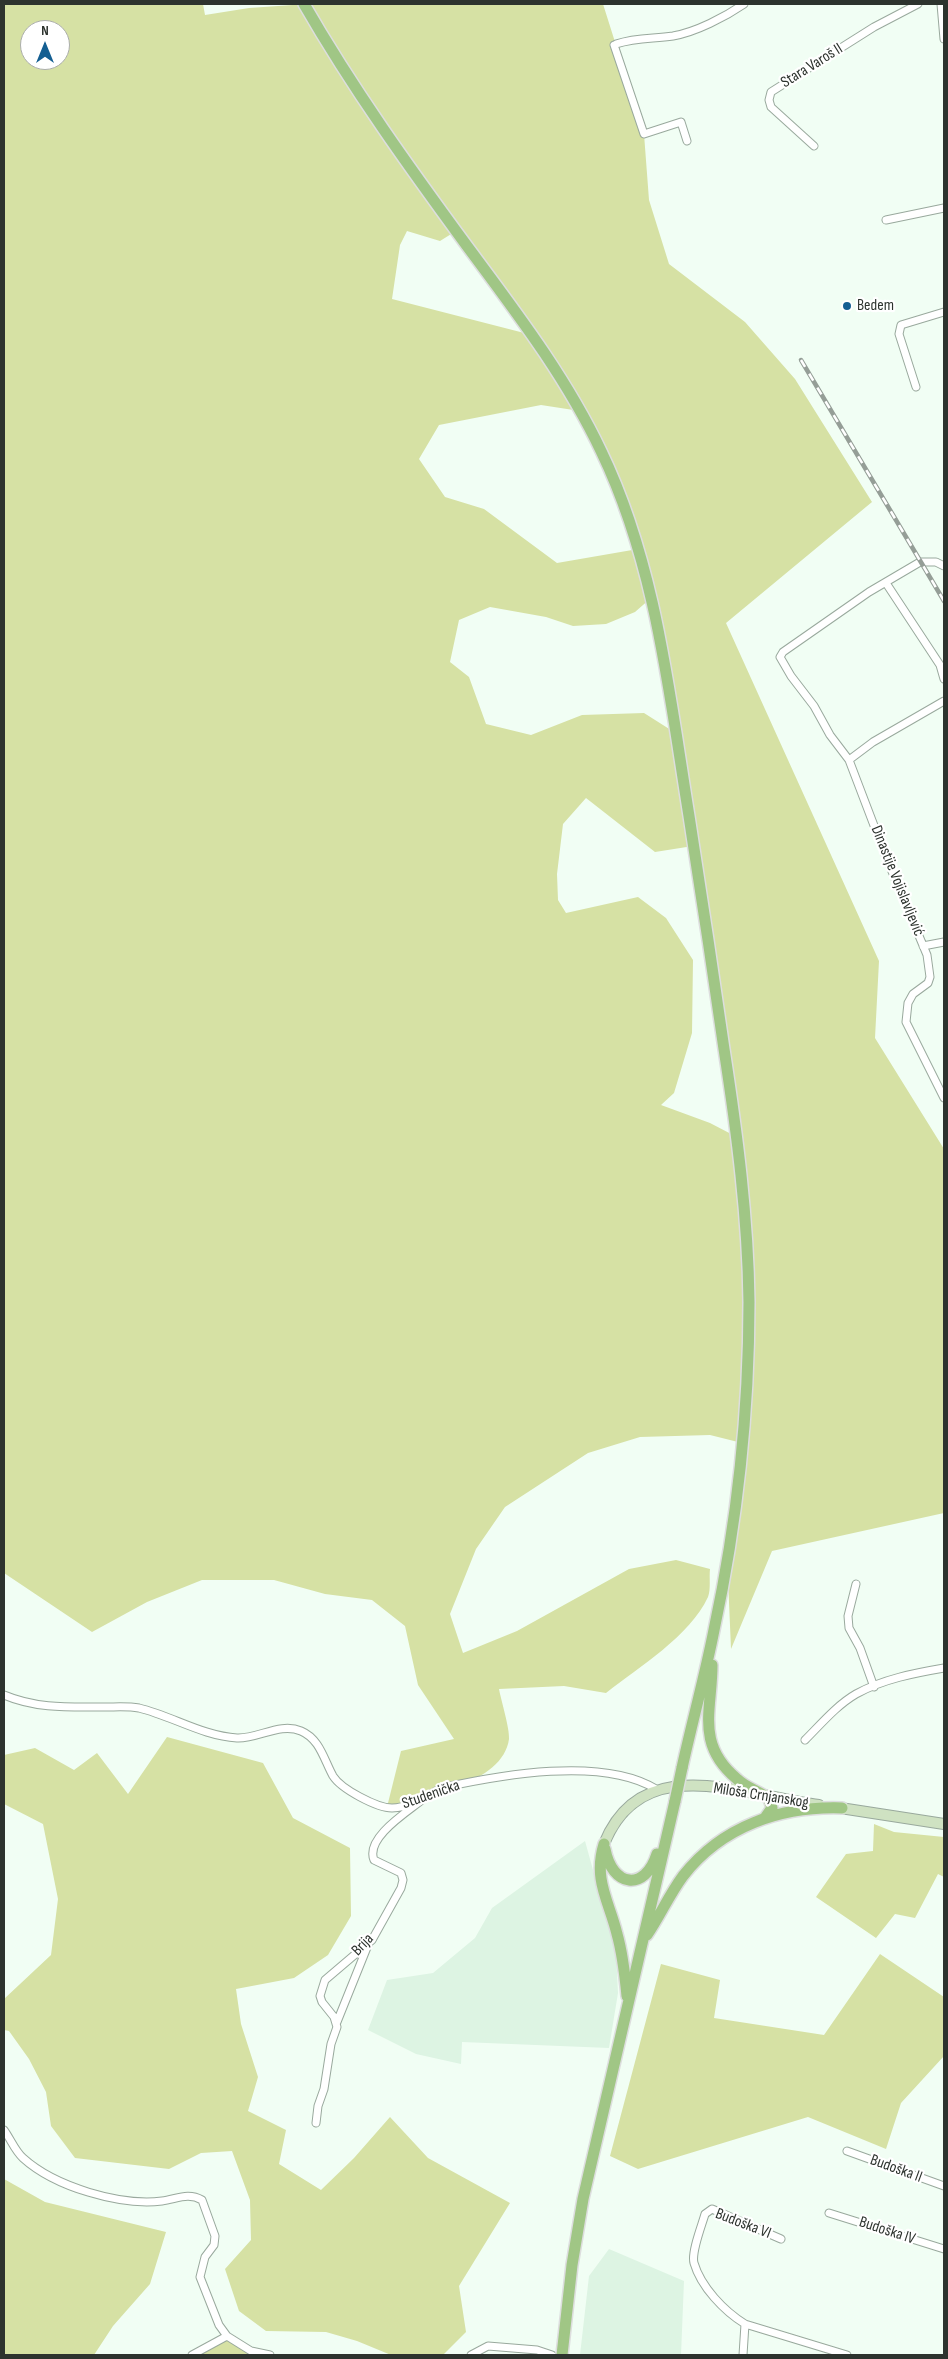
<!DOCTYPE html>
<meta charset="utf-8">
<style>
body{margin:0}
#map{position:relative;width:948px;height:2359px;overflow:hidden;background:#f1fef4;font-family:"Sofia Sans Condensed",sans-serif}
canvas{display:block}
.frame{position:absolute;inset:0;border:5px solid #2d332e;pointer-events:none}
.north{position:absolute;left:20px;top:20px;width:50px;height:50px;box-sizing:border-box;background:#fff;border:1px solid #abadab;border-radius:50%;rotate:0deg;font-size:14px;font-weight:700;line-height:20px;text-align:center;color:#2d332e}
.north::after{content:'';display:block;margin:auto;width:18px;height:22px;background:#145f92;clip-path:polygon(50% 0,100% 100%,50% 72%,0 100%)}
</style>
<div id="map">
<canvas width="948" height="2359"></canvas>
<div class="frame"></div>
<div class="north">N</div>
</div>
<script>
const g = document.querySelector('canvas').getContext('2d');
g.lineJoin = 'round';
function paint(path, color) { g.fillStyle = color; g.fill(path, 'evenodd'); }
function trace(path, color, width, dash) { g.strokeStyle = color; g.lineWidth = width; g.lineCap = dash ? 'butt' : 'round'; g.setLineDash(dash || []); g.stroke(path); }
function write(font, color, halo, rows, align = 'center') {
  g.font = font + ' "Sofia Sans Condensed",sans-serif'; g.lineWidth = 4.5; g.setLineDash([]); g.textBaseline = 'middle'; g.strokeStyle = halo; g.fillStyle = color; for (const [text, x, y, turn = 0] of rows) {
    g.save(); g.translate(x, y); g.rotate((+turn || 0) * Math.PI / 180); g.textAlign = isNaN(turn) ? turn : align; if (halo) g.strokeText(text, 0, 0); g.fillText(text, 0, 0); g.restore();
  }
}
paint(new Path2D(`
 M585,1841L616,1953L618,1993L609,2048L462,2042L461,2064L416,2054L368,2030L387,1980L433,1973L475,1938L492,1908Z
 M609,2249L684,2281L681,2355H580L589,2276Z`), '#ddf4e3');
paint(new Path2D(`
 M4,4H203L205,15L249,8L307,4H603L644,134L649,200L669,264L745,322L795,379L872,502L726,623L879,961L875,1038L944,1149V1513L772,1551L731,1649L727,1555L742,1443L710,1435L640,1437L588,1453L505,1507L476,1549L450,1614L463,1653L517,1631L629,1569L676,1560L710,1569C709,1577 711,1589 708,1597C690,1636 639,1667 606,1693L564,1686L499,1689C501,1700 510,1729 509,1739C503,1784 423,1797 387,1807L401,1751L454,1739L418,1685L405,1626L372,1600L325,1594L274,1580H202L147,1602L92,1632L4,1573ZM30,30H60V60H30ZM407,231L440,241L456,231L532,335L392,299L400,245ZM541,405L580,411L638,549L557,563L484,509L445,497L419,459L439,425ZM651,598L674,732L644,713L582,715L531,735L486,724L469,677L450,662L459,620L490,607L546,617L573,626L606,624L635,612ZM586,798L655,852L693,846L735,1136L710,1123L661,1105L674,1093L692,1033L693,960L666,918L638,897L566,913L558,900L557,874L563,824Z
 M167,1737L263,1763L293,1818L350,1848L351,1916L328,1955L294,1978L236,1989L241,2024L258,2077L248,2111L286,2130L279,2164L321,2190L354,2158L390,2117L428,2158L510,2203L459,2286L466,2332L443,2355H391L357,2341L326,2332L266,2331L239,2311L225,2269L251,2240L250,2200L232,2151L201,2153L169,2169L75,2158L51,2126L46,2092L29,2059L9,2031L4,2030V1999L51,1955L58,1899L43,1824L4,1804V1755L35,1748L74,1770L97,1753L128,1794Z
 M874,1824L894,1832L944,1837V1877L938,1874L915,1918L895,1914L876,1938L816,1897L846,1854L873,1851Z
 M880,1954L944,1997V2056L901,2103L886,2149L808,2117L638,2169L610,2156L661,1964L720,1980L714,2018L824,2035Z
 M4,2179L45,2202L166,2232L150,2284L113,2326L94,2355H4Z
 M227,2336L253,2351V2355H192Z`), '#d6e1a4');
const minor = new Path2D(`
 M941,4L944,39
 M616,44C637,37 653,39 673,36C696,32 725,17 744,4
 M614,45L644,134L681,122L687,141
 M814,146L771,107L769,100L771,92L874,27L918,4
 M886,220L944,208
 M916,387L899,334L901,325L944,312
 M944,566L936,562H920L869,592L783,652L780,657L791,676L814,706L830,735L849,760L886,857L927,955L930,977L928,983L913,994L908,1003L906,1022L944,1098
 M886,583L940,665L944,679
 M849,760L873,742L944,701
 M923,946L944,942
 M856,1584L848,1616L849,1628L860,1648L874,1687
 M4,1695C37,1709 70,1707 105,1707C116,1707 128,1706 139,1708C172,1716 203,1736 237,1738C258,1739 280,1722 301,1731C320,1739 324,1760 333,1776C341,1789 377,1808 392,1808C408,1808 428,1796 441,1788C500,1775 602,1756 656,1789
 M805,1740C821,1724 837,1705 856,1694C883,1679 915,1673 944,1668
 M337,2022L368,1945
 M316,2123L318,2106L324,2089L331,2044L337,2027L334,2017L322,2002L320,1996L325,1980L372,1940L401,1888L403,1880L401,1873L374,1860C365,1838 407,1812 422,1800
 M4,2130C10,2138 15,2151 23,2158C55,2187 120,2206 162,2201C177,2199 188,2192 202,2200L215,2236L214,2245L205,2257L200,2277L219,2325L227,2336L251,2351L270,2355
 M847,2151L944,2186
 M829,2213L944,2249
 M781,2239L712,2209L705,2214C702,2225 691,2252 694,2263C701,2287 724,2311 745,2324L847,2355
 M192,2355L227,2336
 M471,2355L488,2346L537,2350L552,2355
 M743,2355L745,2324`);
const secondary = new Path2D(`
 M834,1807L944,1824
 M604,1844C642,1749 744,1796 819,1805`);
const primary = new Path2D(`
 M304,4C353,89 409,167 467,246C516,312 566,377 601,451C656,565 669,693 689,816C701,894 713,971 724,1049C737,1133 748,1217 749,1302C749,1412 737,1523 714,1630C705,1676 692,1722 682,1768
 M712,1665C712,1710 695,1744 737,1779C746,1788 759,1791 769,1799L772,1808L765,1818
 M604,1844C593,1880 609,1901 617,1934C623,1955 625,1975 627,1996
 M605,1849C612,1887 645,1892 657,1854
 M647,1935C660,1916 669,1895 683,1876C722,1826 781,1806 842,1808
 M562,2355L572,2265L583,2199L675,1801`);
trace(minor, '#99a99d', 9);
trace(secondary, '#99a99d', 12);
trace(primary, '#dddede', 14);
trace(minor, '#fff', 7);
trace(secondary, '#cfe2c2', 10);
trace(primary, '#a0c685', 11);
const rail = new Path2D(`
 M801,360L944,601`);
trace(rail, '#959e97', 4.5);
trace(rail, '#fff', 2.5, [8]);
const primaryBridge = new Path2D(`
 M675,1801L682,1768`);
trace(primaryBridge, '#dddede', 14, []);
trace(primaryBridge, '#a0c685', 11);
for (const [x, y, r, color] of [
 [847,306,5,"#145f92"]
]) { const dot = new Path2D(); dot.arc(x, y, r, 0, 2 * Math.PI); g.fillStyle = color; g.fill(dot); trace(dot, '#fff', 2); }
write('16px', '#2d332e', '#fff', [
 ["Stara Varoš II",812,66,-32],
 ["Dinastije Vojislavljević",897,881,68],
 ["Studenička",431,1795,-19],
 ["Miloša Crnjanskog",761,1796,9],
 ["Brija",363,1945,-46],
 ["Budoška II",896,2169,20],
 ["Budoška VI",743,2224,21],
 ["Budoška IV",887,2231,18]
]);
write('16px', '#2d332e', '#fff', [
 ["Bedem",857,306]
], 'left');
</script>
